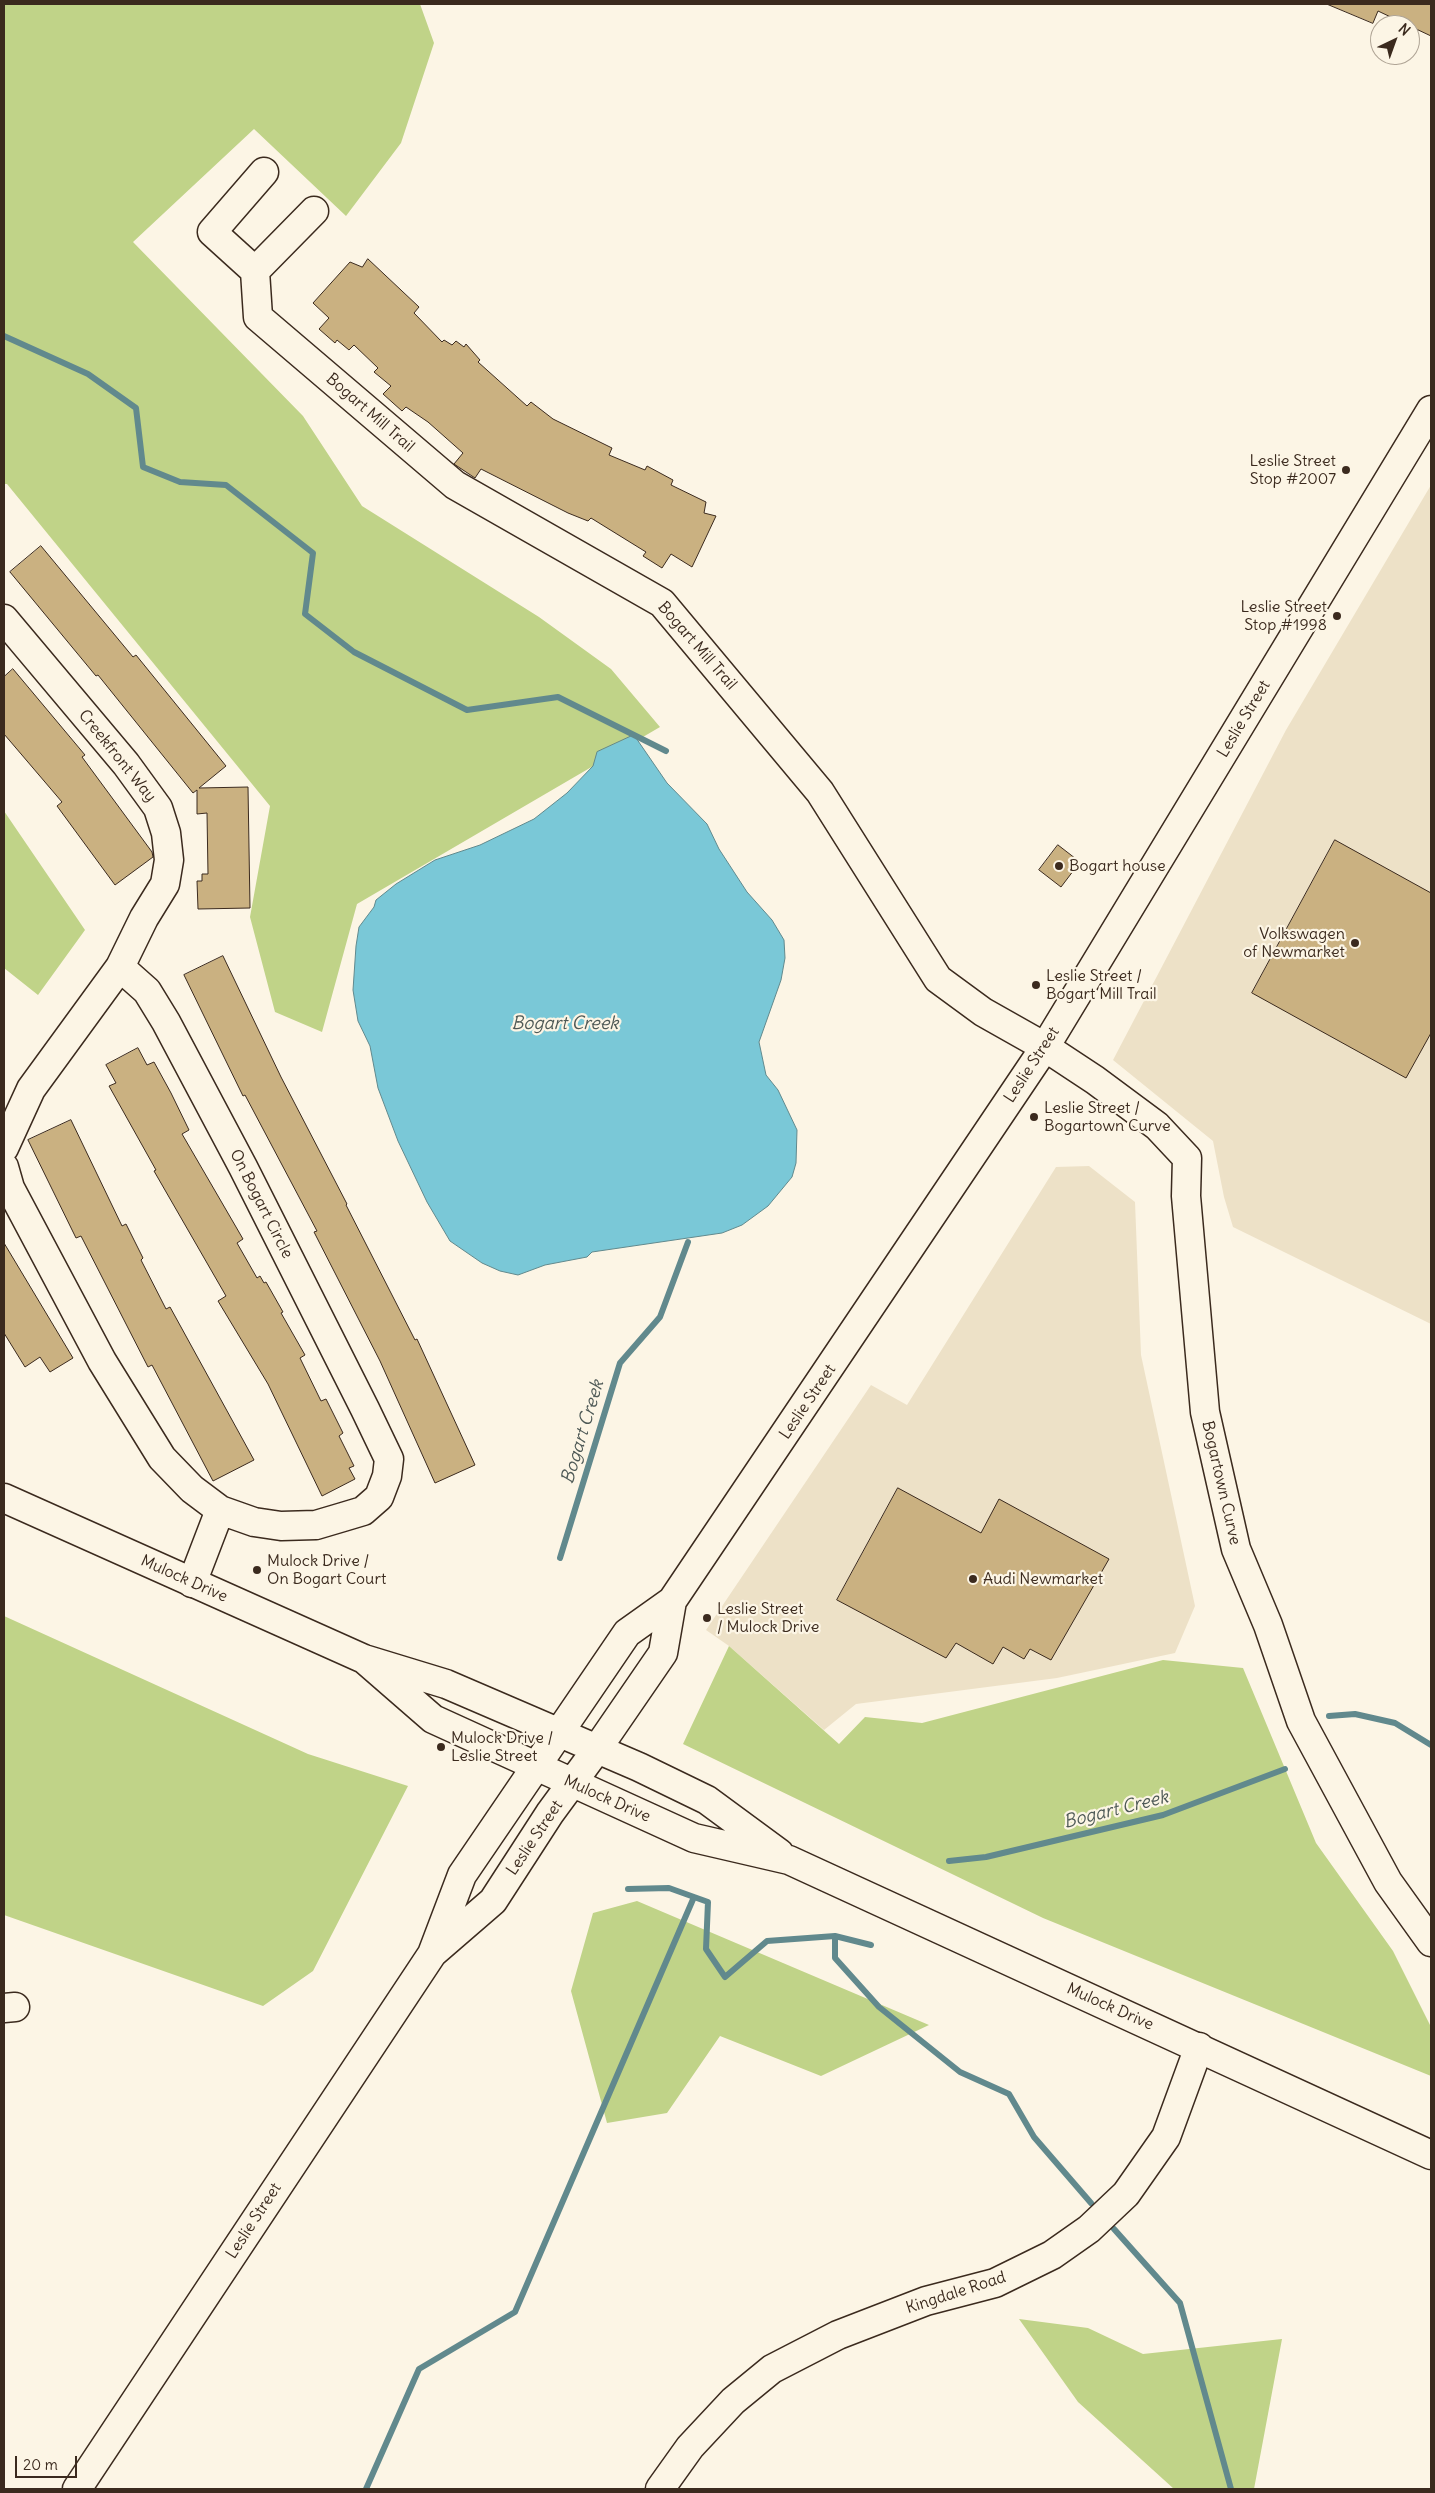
<!DOCTYPE html>
<style>
body{margin:0}
#map{position:relative;width:1435px;height:2493px;overflow:hidden;background:#fcf5e5;font-family:Delius,sans-serif}
canvas{display:block}
.frame{position:absolute;inset:0;border:5px solid #3b2a1e;pointer-events:none}
.north{position:absolute;left:1370px;top:15px;width:50px;height:50px;box-sizing:border-box;background:#fcf5e5;border:1px solid #afa495;border-radius:50%;rotate:42deg;font-size:14px;font-weight:700;line-height:20px;text-align:center;color:#3b2a1e}
.north::after{content:'';display:block;margin:auto;width:18px;height:22px;background:#3b2a1e;clip-path:polygon(50% 0,100% 100%,50% 72%,0 100%)}
.scale{position:absolute;left:15px;top:2456px;width:62px;height:22px;box-sizing:border-box;border:2px solid #3b2a1e;border-top:0;padding-left:6px;font-size:15px;line-height:18px;white-space:nowrap;color:#3b2a1e;-webkit-text-stroke:4px #fcf5e5;paint-order:stroke}
</style>
<div id="map">
<canvas width="1435" height="2493"></canvas>
<div class="frame"></div>
<div class="north">N</div>
<div class="scale">20 m</div>
</div>
<script>
const g = document.querySelector('canvas').getContext('2d');
g.lineJoin = 'round';
function paint(path, color) { g.fillStyle = color; g.fill(path, 'evenodd'); }
function trace(path, color, width, dash) { g.strokeStyle = color; g.lineWidth = width; g.lineCap = dash ? 'butt' : 'round'; g.setLineDash(dash || []); g.stroke(path); }
function write(font, color, halo, rows, align = 'center') {
  g.font = font + ' Delius,sans-serif'; g.lineWidth = 4.5; g.setLineDash([]); g.textBaseline = 'middle'; g.strokeStyle = halo; g.fillStyle = color; for (const [text, x, y, turn = 0] of rows) {
    g.save(); g.translate(x, y); g.rotate((+turn || 0) * Math.PI / 180); g.textAlign = isNaN(turn) ? turn : align; if (halo) g.strokeText(text, 0, 0); g.fillText(text, 0, 0); g.restore();
  }
}
paint(new Path2D(`
 M1431,485V1324L1233,1227L1224,1197L1213,1141L1113,1060L1286,730Z
 M1089,1166L1135,1202L1141,1355L1195,1606L1175,1653L1057,1678L856,1704L824,1730L729,1646L706,1630L871,1385L907,1405L1056,1167Z`), '#ede1c7');
paint(new Path2D(`
 M4,4H420L434,43L401,143L346,216L254,129L133,242L303,416L362,506L539,617L611,669L660,727L357,904L322,1032L275,1012L250,917L270,806L7,484H4Z
 M4,811L85,930L38,995L4,968Z
 M4,1616L308,1754L408,1786L313,1971L263,2006L4,1915Z
 M729,1646L839,1744L865,1717L922,1723L1163,1660L1243,1668L1316,1843L1393,1951L1431,2027V2076L1043,1918L683,1744Z
 M637,1901L929,2025L821,2076L720,2036L667,2113L607,2123L571,1991L593,1913Z
 M1019,2319L1088,2328L1143,2354L1282,2339L1254,2489H1174L1078,2402Z`), '#c0d388');
const water = new Path2D(`
 M634,735L667,783L707,824L719,849L747,892L772,920L784,940L785,958L781,980L759,1042L766,1075L778,1090L797,1130L796,1163L792,1177L768,1206L742,1225L722,1233L592,1252L587,1257L545,1265L518,1275L500,1271L482,1263L450,1241L427,1202L398,1141L378,1088L370,1046L358,1021L353,990L356,946L359,927L374,907L376,900L396,884L435,860L480,845L534,819L567,793L593,766L597,752Z`);
paint(water, '#7ac8d7');
trace(water, '#61898d', 1);
trace(new Path2D(`
 M4,336L88,374L136,408L143,467L180,482L226,485L313,553L305,614L354,652L467,710L558,697L666,751
 M560,1558L620,1363L660,1317L688,1242
 M1329,1716L1355,1714L1395,1723L1431,1745
 M949,1861L986,1857L1163,1815L1285,1769
 M628,1889L669,1888L708,1902L706,1949L725,1977L767,1941L835,1936L871,1945
 M835,1936V1958L879,2007L960,2072L1009,2094L1034,2137L1091,2203
 M1114,2229L1180,2303L1231,2489
 M366,2489L419,2369L515,2312L694,1897`), '#61898d', 6);
const building = new Path2D(`
 M1327,4H1431V36L1378,11L1373,23Z
 M368,259L419,307L414,313L442,342L444,340L452,345L456,341L464,347L466,344L480,360L478,362L527,406L531,402L553,419L612,448L609,455L645,470L647,466L673,480L671,485L706,502L704,513L716,516L692,567L671,554L662,568L643,556L646,552L591,518L588,521L568,513L481,469L475,478L454,464L463,453L428,422L406,407L402,411L383,394L391,386L374,372L378,368L354,345L349,350L337,340L335,343L319,329L329,318L313,303L350,262L362,267Z
 M41,546L133,657L136,655L226,766L199,788L248,787L250,908L198,909L197,881H202V874H208L207,813L197,814V790L193,793L98,675L96,676L10,572Z
 M13,669L85,755L82,757L152,852L153,857L115,885L57,806L62,802L4,734V677Z
 M1335,840L1431,893V1033L1406,1078L1252,993Z
 M1058,845L1080,862L1061,887L1039,870Z
 M223,956L281,1077L347,1204L346,1205L415,1340L417,1339L475,1465L435,1483L380,1361L314,1232L317,1231L245,1095L243,1096L184,975Z
 M138,1048L147,1065L154,1062L171,1093L189,1130L182,1134L243,1239L237,1243L257,1278L260,1276L264,1283L266,1282L283,1312L281,1313L305,1355L300,1358L321,1401L326,1399L343,1433L339,1436L354,1466L349,1468L355,1479L322,1496L268,1384L218,1301L226,1296L154,1171L156,1170L109,1086L116,1083L106,1065Z
 M71,1120L122,1226L126,1224L143,1258L141,1260L166,1309L170,1307L254,1460L213,1481L152,1365L148,1367L81,1236L76,1238L28,1140Z
 M4,1243L73,1358L50,1372L40,1357L25,1367L4,1333Z
 M898,1488L981,1533L999,1499L1109,1559L1051,1660L1030,1649L1024,1659L1003,1647L993,1664L956,1643L946,1658L837,1600Z`);
paint(building, '#cab181');
trace(building, '#3b2a1e', 1);
const minor = new Path2D(`
 M255,271L258,317L455,485L662,603L820,792L938,979L983,1012L1045,1047L1095,1080L1157,1126L1187,1158L1186,1196L1205,1412L1236,1549L1268,1625L1301,1721L1388,1882L1431,1942
 M255,271L212,232L264,172
 M255,271L314,211
 M4,619L126,764L158,808L166,833L169,860L165,884L144,918L120,967L31,1089L4,1148
 M4,1167L10,1188L102,1361L162,1458L192,1489L220,1510L254,1522L281,1526L316,1525L343,1517L363,1511L379,1497L387,1476L389,1459L365,1409L243,1167L166,1022L147,991L120,967
 M192,1583L220,1510
 M4,2008L15,2007
 M660,2489L690,2447L733,2401L772,2369L838,2335L926,2301L995,2283L1052,2255L1089,2229L1126,2194L1166,2137L1199,2047`);
const major = new Path2D(`
 M4,1498L364,1659L446,1684L639,1767L707,1800L779,1853
 M364,1659L433,1719L694,1838L789,1860L1431,2155
 M434,1952L493,1901L550,1813L597,1749L663,1653L672,1601
 M77,2489L432,1954L462,1875L627,1633L672,1601L1045,1047L1431,410`);
trace(minor, '#3b2a1e', 31);
trace(major, '#3b2a1e', 31);
trace(minor, '#fcf5e5', 28);
trace(major, '#fcf5e5', 28);
for (const [x, y, r, color] of [
 [1346,470,5,"#3b2a1e"],
 [1337,616,5,"#3b2a1e"],
 [1059,866,5,"#3b2a1e"],
 [1355,943,5,"#3b2a1e"],
 [1036,985,5,"#3b2a1e"],
 [1034,1117,5,"#3b2a1e"],
 [257,1570,5,"#3b2a1e"],
 [973,1579,5,"#3b2a1e"],
 [707,1618,5,"#3b2a1e"],
 [441,1747,5,"#3b2a1e"]
]) { const dot = new Path2D(); dot.arc(x, y, r, 0, 2 * Math.PI); g.fillStyle = color; g.fill(dot); trace(dot, '#fcf5e5', 2); }
write('16px', '#3b2a1e', '#fcf5e5', [
 ["Bogart Mill Trail",370,413,41],
 ["Bogart Mill Trail",697,646,49],
 ["Leslie Street",1244,719,-59],
 ["Creekfront Way",117,756,51],
 ["Leslie Street",1032,1065,-57],
 ["On Bogart Circle",261,1204,63],
 ["Leslie Street",808,1402,-56],
 ["Bogartown Curve",1221,1483,77],
 ["Mulock Drive",184,1579,24],
 ["Mulock Drive",607,1799,24],
 ["Leslie Street",535,1838,-56],
 ["Mulock Drive",1110,2007,24],
 ["Leslie Street",254,2221,-57],
 ["Kingdale Road",956,2293,-18]
]);
write('16px', '#3b2a1e', '#fcf5e5', [
 ["Leslie Street",1336,461,"right"],
 ["Stop #2007",1336,479,"right"],
 ["Leslie Street",1327,607,"right"],
 ["Stop #1998",1327,625,"right"],
 ["Bogart house",1069,866],
 ["Volkswagen",1345,934,"right"],
 ["of Newmarket",1345,952,"right"],
 ["Leslie Street /",1046,976],
 ["Bogart Mill Trail",1046,994],
 ["Leslie Street /",1044,1108],
 ["Bogartown Curve",1044,1126],
 ["Mulock Drive /",267,1561],
 ["On Bogart Court",267,1579],
 ["Audi Newmarket",983,1579],
 ["Leslie Street",717,1609],
 ["/ Mulock Drive",717,1627],
 ["Mulock Drive /",451,1738],
 ["Leslie Street",451,1756]
], 'left');
write('italic 18px', '#4e5956', '#fcf5e5', [
 ["Bogart Creek",565,1024],
 ["Bogart Creek",583,1432,-73],
 ["Bogart Creek",1116,1810,-14]
]);
</script>
